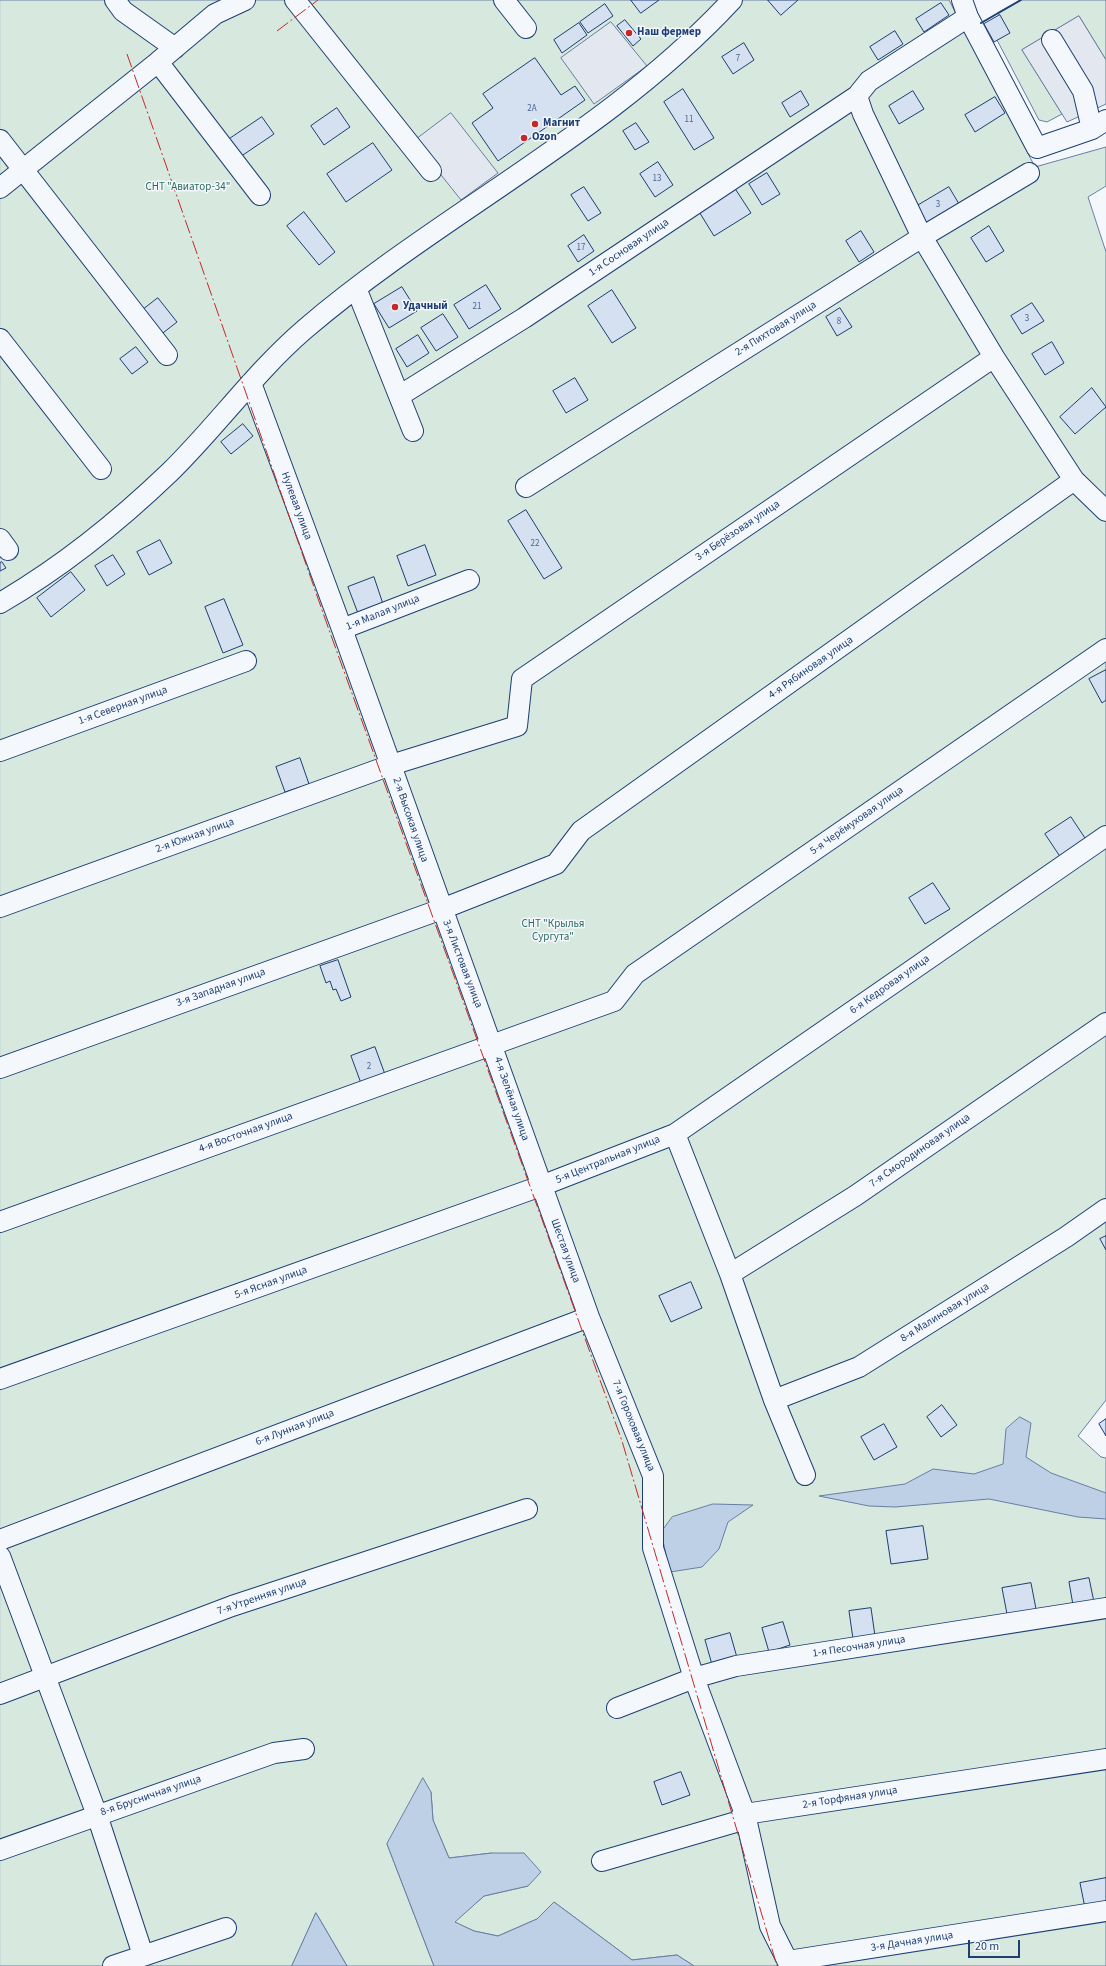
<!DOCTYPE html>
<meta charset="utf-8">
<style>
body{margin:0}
#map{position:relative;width:1106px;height:1966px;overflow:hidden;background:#f4f7fb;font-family:"Source Sans 3",sans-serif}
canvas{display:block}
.scale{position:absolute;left:968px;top:1940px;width:52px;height:18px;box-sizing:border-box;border:2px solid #1d3f73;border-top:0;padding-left:5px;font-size:12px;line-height:14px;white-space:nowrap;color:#1d3f73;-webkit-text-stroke:3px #f4f7fb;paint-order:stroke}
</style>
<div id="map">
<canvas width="1106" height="1966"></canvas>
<div class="scale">20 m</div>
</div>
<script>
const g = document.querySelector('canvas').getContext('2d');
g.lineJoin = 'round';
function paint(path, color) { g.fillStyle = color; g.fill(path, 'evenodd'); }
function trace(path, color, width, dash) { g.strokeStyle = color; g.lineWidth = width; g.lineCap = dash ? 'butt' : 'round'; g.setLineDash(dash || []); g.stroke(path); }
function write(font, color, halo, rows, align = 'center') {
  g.font = font + ' "Source Sans 3",sans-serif'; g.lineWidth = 3; g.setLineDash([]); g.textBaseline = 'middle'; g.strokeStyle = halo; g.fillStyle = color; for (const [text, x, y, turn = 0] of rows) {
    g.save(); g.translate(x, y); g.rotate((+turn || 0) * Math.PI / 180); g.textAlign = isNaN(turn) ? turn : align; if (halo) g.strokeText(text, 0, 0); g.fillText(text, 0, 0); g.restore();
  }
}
const green = new Path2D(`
 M0,0H949L1035,167L1106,147V186L1088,197L1106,252V1400L1078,1436L1101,1457L1106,1458V1966H694L677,1955L632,1960L554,1902L537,1919L498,1936L474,1931L454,1922L484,1896L528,1886L492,1853L449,1858L433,1820L431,1792L387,1844L434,1966H347L316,1913L292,1966H0Z
 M1021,0H1106V60L1079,16L1022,50L1062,114L1047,122L1039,120L997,40L1009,33L998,13Z`);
paint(green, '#d7e8df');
trace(green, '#687fa3', 1);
const parking = new Path2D(`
 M1079,16L1106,60V104L1067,122L1022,50Z
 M611,22L647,66L594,104L561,58Z
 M451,113L498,173L461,200L414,141Z`);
paint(parking, '#e3e8f0');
trace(parking, '#687fa3', 1);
const water = new Path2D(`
 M1020,1417L1031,1423L1026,1457L1051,1473L1106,1493V1519L1078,1517L989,1499L895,1507L869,1506L819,1496L905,1484L933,1469L974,1474L1003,1464L1006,1429Z
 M713,1504L753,1505L728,1522L719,1549L702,1567L670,1572L661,1532L672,1517Z
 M423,1778L431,1792L433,1820L449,1858L492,1853H524L541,1872L528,1886L484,1896L455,1922L474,1931L498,1936L537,1919L554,1902L632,1960L677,1955L694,1966H434L387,1844Z
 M316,1913L347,1966H292Z`);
paint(water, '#bed0e5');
trace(water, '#687fa3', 1);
const building = new Path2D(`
 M631,0H659L641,13Z
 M768,0H798L781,15Z
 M941,3L949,15L924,32L916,19Z
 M605,4L613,16L588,33L580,22Z
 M1000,15L1010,33L994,42L984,24Z
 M625,20L641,39L633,46L617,26Z
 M579,23L587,35L562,53L554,40Z
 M895,31L903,44L878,60L870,47Z
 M744,43L754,60L733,74L722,57Z
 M535,58L561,95L575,86L585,100L498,161L472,123L493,108L483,94Z
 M683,89L714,138L694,150L664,102Z
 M801,91L809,105L790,117L782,103Z
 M913,91L924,109L899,124L889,106Z
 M995,97L1005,113L975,132L965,115Z
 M337,108L350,127L324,145L311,126Z
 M262,117L274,134L237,159L225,142Z
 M636,123L649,142L635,150L623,131Z
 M373,143L392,170L346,202L327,174Z
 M658,162L673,185L655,197L640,174Z
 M767,173L780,194L762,205L749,184Z
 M584,187L601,213L588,221L571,195Z
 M734,187L751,213L714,236L698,210Z
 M949,187L959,204L927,223L917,206Z
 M304,212L335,252L319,265L287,226Z
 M989,226L1004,251L986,262L971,238Z
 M861,231L874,252L859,262L846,241Z
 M584,235L594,251L578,262L568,246Z
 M486,285L501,309L469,329L454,305Z
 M402,287L417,311L389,328L374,304Z
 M612,290L636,328L612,343L588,306Z
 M158,298L177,322L159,336L140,312Z
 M1032,303L1044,321L1022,334L1011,316Z
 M840,308L852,327L837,336L826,317Z
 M443,314L458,337L436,351L421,328Z
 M418,335L429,353L407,367L396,349Z
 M1052,342L1064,363L1045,375L1032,354Z
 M136,347L148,362L132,374L120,359Z
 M575,378L588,400L566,413L553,391Z
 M1092,388L1106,407L1075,434L1060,417Z
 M243,424L253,436L231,454L221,442Z
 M526,510L562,568L544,579L508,521Z
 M160,540L172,563L149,575L137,552Z
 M425,545L436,575L408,586L397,556Z
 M113,555L125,574L107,586L95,566Z
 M2,562L6,568L0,571V563Z
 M71,572L85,590L51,617L37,598Z
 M374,577L384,607L359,616L348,587Z
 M224,599L243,645L223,653L205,607Z
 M1106,670V700L1102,703L1089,679Z
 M300,758L309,784L285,792L276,767Z
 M1071,817L1087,841L1061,858L1045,834Z
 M933,883L950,909L925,924L909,898Z
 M338,960L351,997L341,1001L336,989L333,990L330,981L326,983L320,966Z
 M375,1047L386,1077L362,1086L351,1056Z
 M1106,1236V1250L1100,1239Z
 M691,1282L702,1308L671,1322L659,1296Z
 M942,1405L957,1425L941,1437L927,1417Z
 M1106,1419V1436L1099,1424Z
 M884,1424L897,1447L874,1460L861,1437Z
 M923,1526L928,1559L891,1564L886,1531Z
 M1089,1578L1094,1602L1073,1605L1069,1582Z
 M1031,1583L1036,1609L1007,1614L1002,1588Z
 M871,1608L875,1636L853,1639L849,1611Z
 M783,1622L790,1645L769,1652L762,1628Z
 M730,1633L738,1661L713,1668L705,1640Z
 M681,1772L690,1795L662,1805L654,1782Z
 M1106,1878V1904L1085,1908L1080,1883Z`);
paint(building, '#d5e0f0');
trace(building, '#1d3f73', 1);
const minor = new Path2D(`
 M115,0L123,11L175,48
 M295,0L431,171
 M504,0L526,28
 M962,0L968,17L1037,148L1092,129L1106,120
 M968,17L869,81L857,96L863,114L922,237L994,357L1074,480L1106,511
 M1052,40L1083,91L1092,129
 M158,62L260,195
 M0,140L167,355
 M0,188L158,62L215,14L245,0
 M356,288L413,431
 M0,339L101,469
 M251,383L342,629L589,1317L653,1476V1548L694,1678L745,1814L770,1926L790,1966
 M399,396L524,318L857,96
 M526,487L922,237L1029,173
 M0,539L8,550
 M0,603C62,567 119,521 170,472C217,426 255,372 305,329C442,212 609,133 732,0
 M342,629L469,580
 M0,751L246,661
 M0,907L391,765L517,726L522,679L994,357
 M0,1068L442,909L556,864L581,831L1074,480
 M675,1134L730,1274L774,1400L805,1475
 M0,1222L614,1001L635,974L1106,649
 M730,1274L855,1196L1106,1023
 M0,1379L541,1186L675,1134L1106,836
 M774,1400L859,1367L1066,1237L1106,1209
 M0,1540L589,1317
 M0,1556L97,1815L143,1955
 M0,1694L232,1606L527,1509
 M617,1708L694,1678L736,1666L1106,1608
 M0,1850L274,1753L304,1749
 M602,1861L736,1822L745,1814L1106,1759
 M788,1961L1106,1911
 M113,1966L226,1928`);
trace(minor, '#1d3f73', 22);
trace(minor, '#f4f7fb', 20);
trace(new Path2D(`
 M981,23L1021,0`), '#1d3f73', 2);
trace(new Path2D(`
 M277,31L318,0
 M127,54L328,627L622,1441L777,1966`), '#c62828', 1, [14, 3, 2, 3]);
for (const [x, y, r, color] of [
 [629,33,4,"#c62828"],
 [535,124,4,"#c62828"],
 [524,138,4,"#c62828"],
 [395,307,4,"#c62828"]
]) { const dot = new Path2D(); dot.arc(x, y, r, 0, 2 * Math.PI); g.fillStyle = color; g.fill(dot); trace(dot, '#f4f7fb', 1.5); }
write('9px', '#4b6792', null, [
 ["7",738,59],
 ["2А",532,109],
 ["11",689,120],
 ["13",657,179],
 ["3",938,205],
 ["17",581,248],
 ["21",477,307],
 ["3",1027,319],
 ["8",839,322],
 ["22",535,544],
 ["2",369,1067]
]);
write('bold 11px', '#1d3f73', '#f4f7fb', [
 ["Наш фермер",637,33],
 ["Магнит",543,124],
 ["Ozon",532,138],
 ["Удачный",403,307]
], 'left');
write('11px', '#2c6c60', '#f4f7fb', [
 ["СНТ \"Авиатор-34\"",188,188],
 ["CНТ \"Крылья",553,925],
 ["Сургута\"",553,938]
]);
write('11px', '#1d3f73', '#f4f7fb', [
 ["1-я Сосновая улица",629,248,-34],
 ["2-я Пихтовая улица",776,329,-32],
 ["Нулевая улица",296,506,70],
 ["3-я Берёзовая улица",738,531,-34],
 ["1-я Малая улица",383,613,-22],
 ["4-я Рябиновая улица",811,668,-35],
 ["1-я Северная улица",123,706,-20],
 ["2-я Высокая улица",410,820,71],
 ["5-я Черёмуховая улица",857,821,-35],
 ["2-я Южная улица",195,836,-20],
 ["3-я Листовая улица",462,964,69],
 ["6-я Кедровая улица",890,985,-35],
 ["3-я Западная улица",221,988,-20],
 ["4-я Зелёная улица",511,1099,71],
 ["4-я Восточная улица",246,1133,-20],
 ["7-я Смородиновая улица",920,1151,-35],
 ["5-я Центральная улица",608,1160,-22],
 ["Шестая улица",565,1251,70],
 ["5-я Ясная улица",271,1283,-20],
 ["8-я Малиновая улица",945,1313,-32],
 ["7-я Гороховая улица",633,1426,68],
 ["6-я Лунная улица",295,1428,-21],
 ["7-я Утренняя улица",262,1597,-19],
 ["1-я Песочная улица",859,1647,-9],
 ["8-я Брусничная улица",151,1796,-19],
 ["2-я Торфяная улица",850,1798,-9],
 ["3-я Дачная улица",912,1942,-9]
]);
</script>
